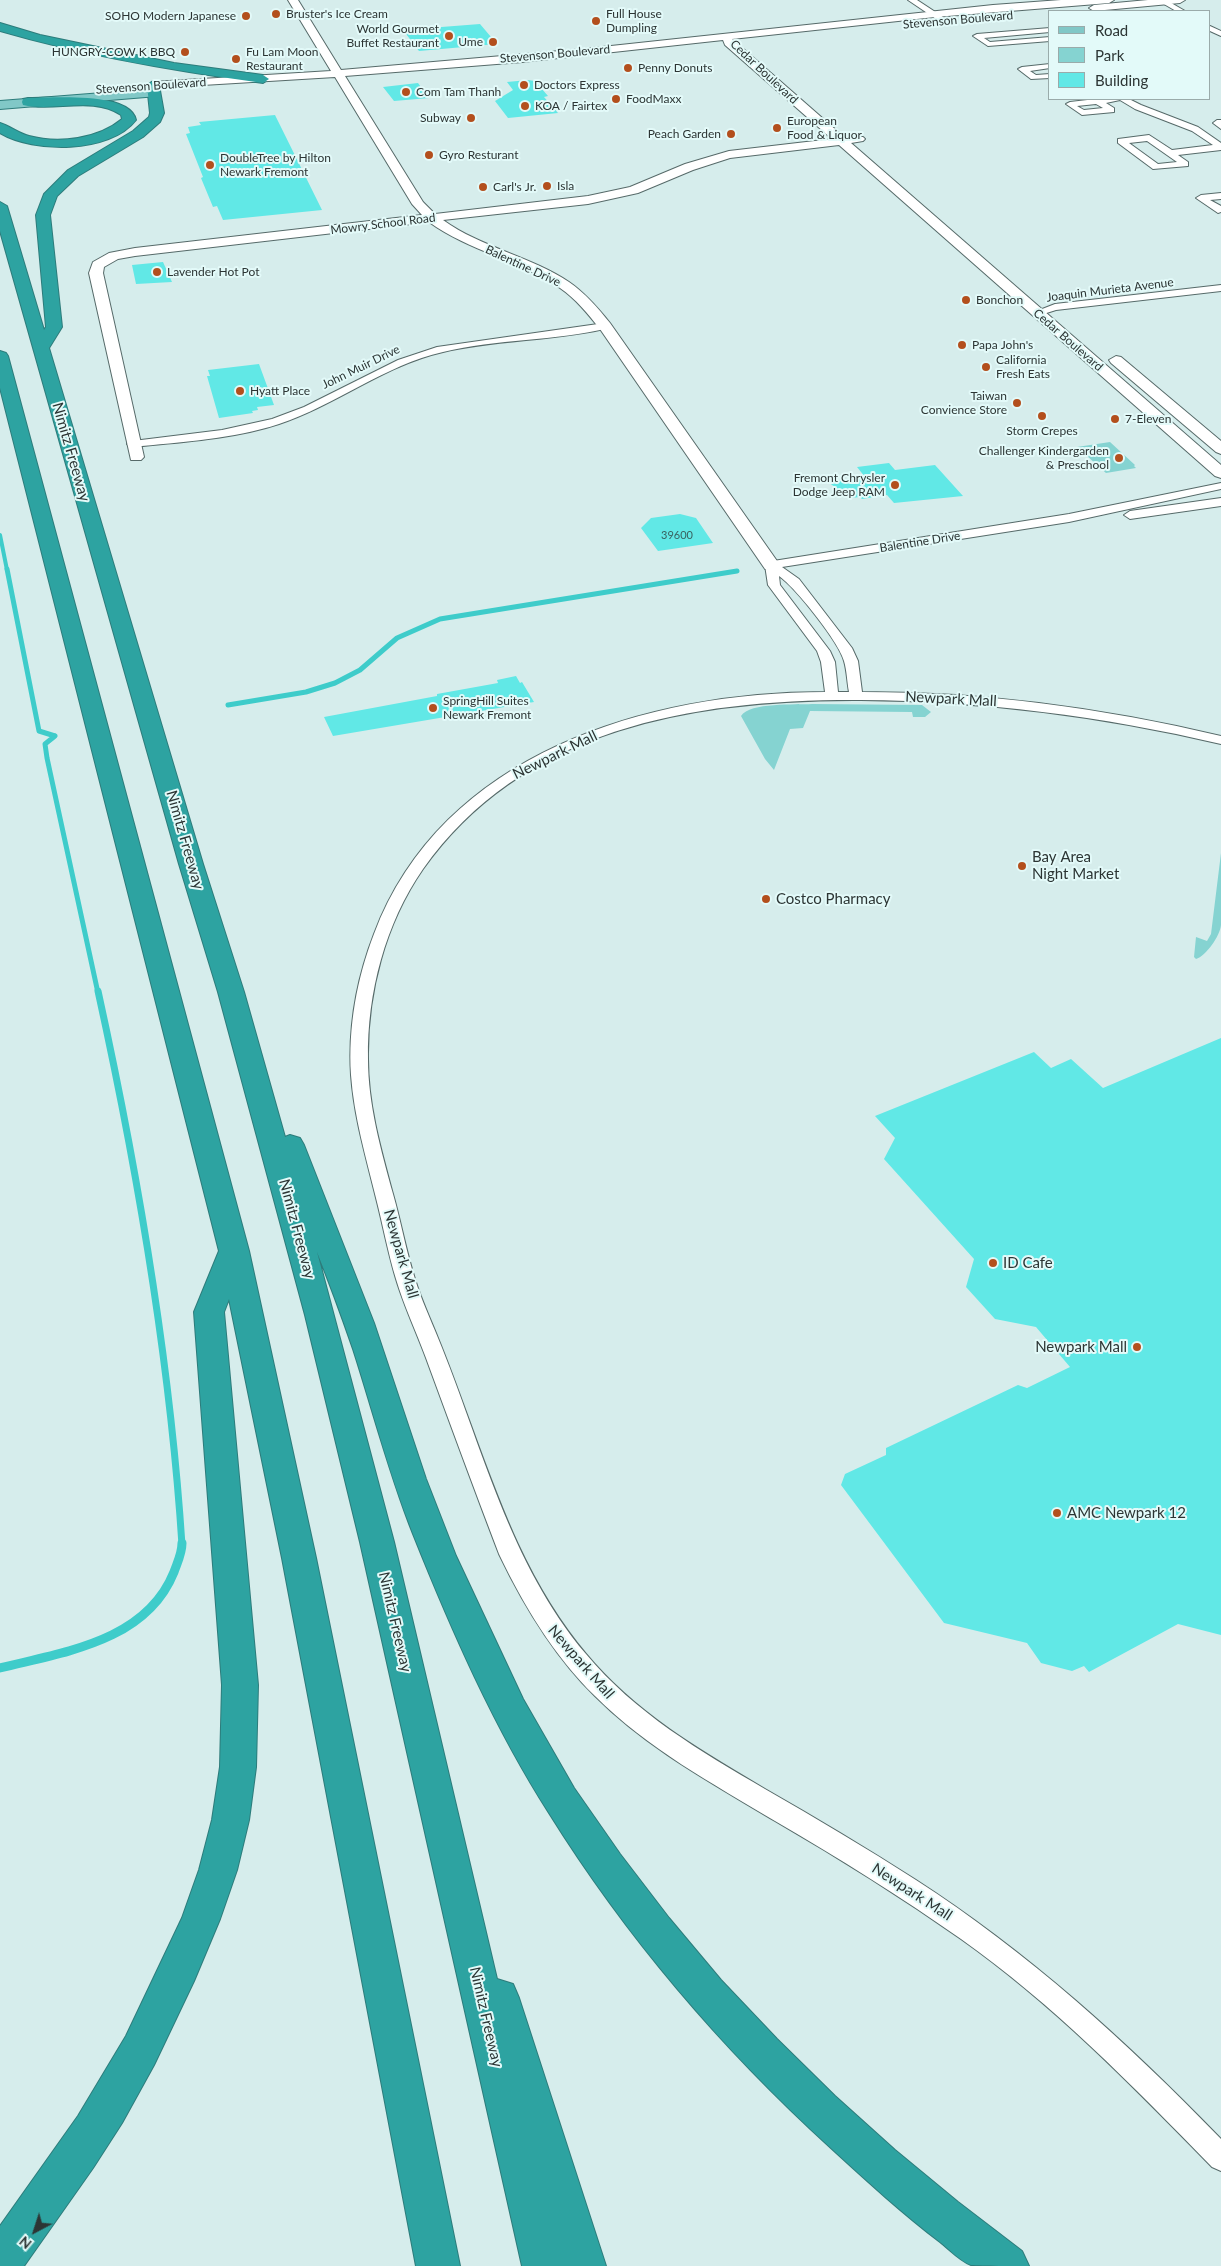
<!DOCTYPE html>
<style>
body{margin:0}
#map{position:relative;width:1221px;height:2266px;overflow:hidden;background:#d6edec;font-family:Lato,sans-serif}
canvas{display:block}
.legend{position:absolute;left:1048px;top:10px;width:162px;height:90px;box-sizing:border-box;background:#e3faf9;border:1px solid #9aabaa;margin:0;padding:6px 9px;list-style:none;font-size:15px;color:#2c3534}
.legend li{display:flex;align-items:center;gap:10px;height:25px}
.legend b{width:25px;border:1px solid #9aabaa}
.north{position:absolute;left:10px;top:2206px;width:50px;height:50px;-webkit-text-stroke:4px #e3faf9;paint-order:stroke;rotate:220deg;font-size:14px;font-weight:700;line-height:20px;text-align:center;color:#2c3534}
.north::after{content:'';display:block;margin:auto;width:18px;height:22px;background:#2c3534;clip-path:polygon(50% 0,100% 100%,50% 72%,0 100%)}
</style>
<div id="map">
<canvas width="1221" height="2266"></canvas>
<ul class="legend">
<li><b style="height:6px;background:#81c8c7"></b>Road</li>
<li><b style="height:14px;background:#85d3d1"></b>Park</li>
<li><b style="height:14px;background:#61e8e6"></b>Building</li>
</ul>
<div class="north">N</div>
</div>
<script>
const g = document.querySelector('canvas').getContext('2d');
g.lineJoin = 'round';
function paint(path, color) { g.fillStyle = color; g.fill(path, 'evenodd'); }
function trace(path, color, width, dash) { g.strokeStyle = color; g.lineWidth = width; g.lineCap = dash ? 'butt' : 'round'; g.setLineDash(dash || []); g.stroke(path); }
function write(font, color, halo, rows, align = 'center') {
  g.font = font + ' Lato,sans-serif'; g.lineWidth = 4; g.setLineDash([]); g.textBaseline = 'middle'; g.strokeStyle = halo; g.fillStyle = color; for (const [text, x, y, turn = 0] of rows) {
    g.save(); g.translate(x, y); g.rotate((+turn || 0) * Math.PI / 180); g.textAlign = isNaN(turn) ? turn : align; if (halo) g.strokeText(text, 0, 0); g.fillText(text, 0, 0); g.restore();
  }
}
paint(new Path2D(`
 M1110,442L1135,465L1134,466L1136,468L1106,473L1077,447Z
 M812,704L922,705L931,712L925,717H913L912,712L810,711L803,728L790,729L774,770L765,759L741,716C750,702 796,705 812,704Z
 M1221,853C1221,876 1221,902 1221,925C1220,936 1206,956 1196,959L1194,957L1196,937L1207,941L1211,934Z`), '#85d3d1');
trace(new Path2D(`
 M0,535L7,570`), '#3eccca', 4);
trace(new Path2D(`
 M7,569L39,731L55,736
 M228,705L306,692L335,683L360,670L397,638L440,619L737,571
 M55,736L45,744L47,758L98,993`), '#3eccca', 5);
trace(new Path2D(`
 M98,991C138,1173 170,1359 182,1545`), '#3eccca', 7);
trace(new Path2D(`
 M0,1668C63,1652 146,1642 174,1572C177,1563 182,1554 182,1543`), '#3eccca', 9);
paint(new Path2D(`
 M480,24L497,44L419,51L403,30Z
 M528,80L535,81L548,96L544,97L558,113L508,118L495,101L513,90L507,82Z
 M418,83L429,98L394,101L383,87Z
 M275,115L322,210L223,220L217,206L213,207L201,178L203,177L186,134L190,133L188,127L201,125L199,122Z
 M163,262L172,282L136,284L132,265Z
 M259,364L274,405L257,407L258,410L252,411L253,413L219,418L207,376H210L208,370Z
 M889,463L895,470L935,465L963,496L894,503L887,495L862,499L860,497L850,498L828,482L865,477L857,467Z
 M680,514L696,518L713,543L658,551L641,528L651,518Z
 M516,676L520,683L522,682L534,702L333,736L324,717L437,696V694L498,683L497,680Z
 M1221,1038V1635L1178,1624L1089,1672L1084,1666L1072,1671L1041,1663L1027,1643L944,1623L841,1485L845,1474L886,1455V1448L1018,1385L1027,1388L1070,1367L1036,1327L995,1319L966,1287L974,1259L884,1159L895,1138L875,1116L1034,1052L1051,1068L1071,1059L1103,1088Z`), '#61e8e6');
const street = new Path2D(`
 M908,0H917L949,21L942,23Z
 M1157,0H1166L1185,11H1176Z
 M1210,26L1221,31V36L1210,31Z
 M1050,28V32L984,38L990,42L1050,37V41L988,46L973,36L977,34Z
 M1050,64V68L1030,71L1036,75L1050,74V78L1031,79L1018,69L1022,67Z
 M1096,99H1129L1141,105L1198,127L1221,143V150L1178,155L1188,162V166L1153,169L1118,143V139L1149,135L1172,150L1213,145L1192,131L1135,109L1120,100L1106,103L1114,108V112L1082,115L1066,104L1070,102ZM1096,104L1103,108L1084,110L1077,106ZM1147,141L1177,162L1158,164L1129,143Z
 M1217,120H1221V129L1213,123Z
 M1221,193V199L1210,200L1221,206V212L1218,213L1196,198L1201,195Z
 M1221,285V291L1056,310L1037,316L1032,313L1055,304Z
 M605,323L610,326L609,328C555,341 497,339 443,352C385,365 336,405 279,424C234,439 180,442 133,447L127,444L133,441L222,430L272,419L304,407L398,360L437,347Z
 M1221,483V489L1069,522L782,567L799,579L852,648L858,661L862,692C984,692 1103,708 1221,736V744C1102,716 983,701 861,700C698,699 524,726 423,869C385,924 367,993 368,1059C368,1105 381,1150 393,1194C401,1222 406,1251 415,1279C421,1299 430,1318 438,1338C482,1445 509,1563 586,1654C635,1713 700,1751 765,1789C816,1818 866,1848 916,1880C1029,1953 1127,2042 1221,2139V2171L1212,2167C1133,2086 1053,2004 961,1939C901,1897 839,1858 775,1821C712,1783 648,1749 595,1696C554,1656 524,1606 499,1554C474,1489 450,1423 426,1358C416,1331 404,1306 396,1279C388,1253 383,1225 376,1198C366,1157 354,1117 351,1075C348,1027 357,978 374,934C442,753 648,692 825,692L821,662L817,651L768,585L765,565L767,562L1069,514ZM779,576C796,588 839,642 844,661C847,671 847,682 849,692H838L835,662L830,651L780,585Z
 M1221,498V506L1130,519L1124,515L1130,511Z`);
const secondary = new Path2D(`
 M288,0H298L341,70L583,49L993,5L1061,0H1114L1109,3L935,17L732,39L844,137H863L865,139L863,141L851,143L1221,465V478L1215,476L839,145L730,158L693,170L638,193L588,204L443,220C482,248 530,256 569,282C585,293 598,308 610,323L777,561L779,565L777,569H765L600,329C588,314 576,299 560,288C519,260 469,251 429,222L135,256L118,259L104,267L103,273L144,457L141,460H131L89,273L93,262L109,253L135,248L422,215L412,204L335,77L153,88L148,85L153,82L331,71ZM723,40L725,45L832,139L729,151L685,164L630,187L588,196L435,214L423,202L345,76L522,62Z
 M1148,0H1185L1180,3L1094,11L1089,8L1094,5Z
 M1116,356L1121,357L1221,441V454L1216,452L1111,363L1109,360Z`);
const primary = new Path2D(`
 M154,89L160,93L158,96L0,109V101Z`);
const highway = new Path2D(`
 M0,23L40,35L174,63L263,75L269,79L263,83C174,71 86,56 0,31Z
 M153,81L159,85L164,113L160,122L143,137L78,176L57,196L50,215L62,327L49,348L203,864L244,992L285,1137L290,1135L300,1138L304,1145L374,1323L426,1479L456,1556L523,1699L574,1788L620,1854L669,1918L721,1980L777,2039L835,2096L895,2150L958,2202L1022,2251L1029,2266C1017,2266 980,2266 971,2265C960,2261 949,2249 940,2242C902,2213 867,2181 832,2149C723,2050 627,1938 549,1813C494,1727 451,1629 413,1534C389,1474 373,1411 353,1349C342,1317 330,1284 317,1252L394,1542L497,1979L513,1984L519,1998L606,2266H522L360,1542L305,1315L218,992L179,864L0,231V202L7,206L44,330L46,327L36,215L44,194L68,170L133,131L149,117L150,113L147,85Z
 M28,98C51,98 130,91 136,120C110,154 33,153 0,133V123C10,126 18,133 29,136C59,144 98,139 122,119L121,115C93,96 55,112 23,105L22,102L23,99Z
 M0,351L6,353L8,356L249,1251L316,1558L460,2266H416L282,1558L229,1299L224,1312L258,1685L256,1767L249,1820L237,1870L220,1919L194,1981L154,2065L122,2123L93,2168L24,2266H0V2226L78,2116L126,2036L182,1918L199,1870L212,1820L220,1767L222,1685L194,1312L219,1251L0,388Z`);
trace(street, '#566a69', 2);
trace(secondary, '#566a69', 2);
trace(primary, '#2d7c7b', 2);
trace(highway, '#2d7c7b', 2);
paint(street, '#fff');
paint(secondary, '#fff');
paint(primary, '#81c8c7');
paint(highway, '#2da3a1');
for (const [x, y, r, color] of [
 [276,14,5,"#b34f1d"],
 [246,16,5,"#b34f1d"],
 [596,21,5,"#b34f1d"],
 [449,36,5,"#b34f1d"],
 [493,42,5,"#b34f1d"],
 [185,52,5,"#b34f1d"],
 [236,59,5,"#b34f1d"],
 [628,68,5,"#b34f1d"],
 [524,85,5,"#b34f1d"],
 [406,92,5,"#b34f1d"],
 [616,99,5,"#b34f1d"],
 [525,106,5,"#b34f1d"],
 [471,118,5,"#b34f1d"],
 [777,128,5,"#b34f1d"],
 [731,134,5,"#b34f1d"],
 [429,155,5,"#b34f1d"],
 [210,165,5,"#b34f1d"],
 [547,186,5,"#b34f1d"],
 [483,187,5,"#b34f1d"],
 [157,272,5,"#b34f1d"],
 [966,300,5,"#b34f1d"],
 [962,345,5,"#b34f1d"],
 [986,367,5,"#b34f1d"],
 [240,391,5,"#b34f1d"],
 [1017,403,5,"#b34f1d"],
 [1042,416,5,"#b34f1d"],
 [1115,419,5,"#b34f1d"],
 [1119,458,5,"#b34f1d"],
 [895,485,5,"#b34f1d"],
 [433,708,5,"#b34f1d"],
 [1022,866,5,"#b34f1d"],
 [766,899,5,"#b34f1d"],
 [993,1263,5,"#b34f1d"],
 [1137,1347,5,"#b34f1d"],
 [1057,1513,5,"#b34f1d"]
]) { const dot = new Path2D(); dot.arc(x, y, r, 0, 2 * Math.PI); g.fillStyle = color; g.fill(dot); trace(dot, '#e3faf9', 2); }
write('11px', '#396260', null, [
 ["39600",677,535]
]);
write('12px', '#2c3534', '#e3faf9', [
 ["Bruster's Ice Cream",286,14],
 ["Full House",606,14],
 ["Dumpling",606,28],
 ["SOHO Modern Japanese",236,16,"right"],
 ["World Gourmet",439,29,"right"],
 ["Buffet Restaurant",439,43,"right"],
 ["Ume",483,42,"right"],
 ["HUNGRY-COW K BBQ",175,52,"right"],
 ["Fu Lam Moon",246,52],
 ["Restaurant",246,66],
 ["Penny Donuts",638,68],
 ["Doctors Express",534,85],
 ["Com Tam Thanh",416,92],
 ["FoodMaxx",626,99],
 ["KOA / Fairtex",535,106],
 ["Subway",461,118,"right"],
 ["European",787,121],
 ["Food & Liquor",787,135],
 ["Peach Garden",721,134,"right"],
 ["Gyro Resturant",439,155],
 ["DoubleTree by Hilton",220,158],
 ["Newark Fremont",220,172],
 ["Isla",557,186],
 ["Carl's Jr.",493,187],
 ["Lavender Hot Pot",167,272],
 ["Bonchon",976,300],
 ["Papa John's",972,345],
 ["California",996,360],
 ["Fresh Eats",996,374],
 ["Hyatt Place",250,391],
 ["Taiwan",1007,396,"right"],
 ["Convience Store",1007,410,"right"],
 ["7-Eleven",1125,419],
 ["Storm Crepes",1042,431,"center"],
 ["Challenger Kindergarden",1109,451,"right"],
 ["& Preschool",1109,465,"right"],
 ["Fremont Chrysler",885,478,"right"],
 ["Dodge Jeep RAM",885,492,"right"],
 ["SpringHill Suites",443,701],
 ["Newark Fremont",443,715]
], 'left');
write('12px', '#2c3534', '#e3faf9', [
 ["Stevenson Boulevard",958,20,-5],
 ["Stevenson Boulevard",555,54,-5],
 ["Cedar Boulevard",764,72,43],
 ["Stevenson Boulevard",151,86,-4],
 ["Mowry School Road",383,224,-7],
 ["Balentine Drive",523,266,25],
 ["Joaquin Murieta Avenue",1110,290,-7],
 ["Cedar Boulevard",1068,340,41],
 ["John Muir Drive",361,367,-26],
 ["Balentine Drive",920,542,-9]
]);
write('15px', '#2c3534', '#e3faf9', [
 ["Nimitz Freeway",71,452,74],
 ["Newpark Mall",951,699,3],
 ["Newpark Mall",555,755,-26],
 ["Nimitz Freeway",185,840,74],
 ["Nimitz Freeway",297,1229,75],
 ["Newpark Mall",401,1254,74],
 ["Nimitz Freeway",395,1622,77],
 ["Newpark Mall",581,1662,49],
 ["Newpark Mall",912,1892,33],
 ["Nimitz Freeway",486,2017,77]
]);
write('15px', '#2c3534', '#e3faf9', [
 ["Bay Area",1032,857],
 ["Night Market",1032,874],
 ["Costco Pharmacy",776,899],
 ["ID Cafe",1003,1263],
 ["Newpark Mall",1127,1347,"right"],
 ["AMC Newpark 12",1067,1513]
], 'left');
</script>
